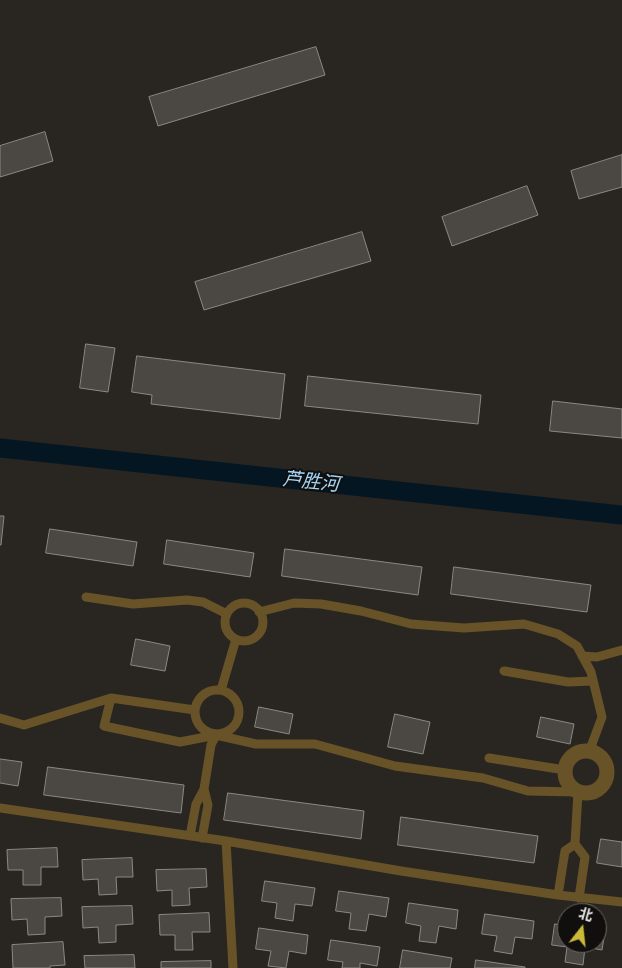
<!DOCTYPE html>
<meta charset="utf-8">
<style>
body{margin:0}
#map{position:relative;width:622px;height:968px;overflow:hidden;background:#292621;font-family:"Crimson Pro","Noto Sans SC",serif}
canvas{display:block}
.north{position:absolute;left:557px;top:903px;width:50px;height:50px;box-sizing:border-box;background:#100f0d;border:1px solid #686664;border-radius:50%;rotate:16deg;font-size:14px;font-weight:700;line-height:20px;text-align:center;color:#ebe9e6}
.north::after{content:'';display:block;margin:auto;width:18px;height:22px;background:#ccb939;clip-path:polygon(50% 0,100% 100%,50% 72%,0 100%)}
</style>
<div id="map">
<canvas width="622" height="968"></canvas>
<div class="north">北</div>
</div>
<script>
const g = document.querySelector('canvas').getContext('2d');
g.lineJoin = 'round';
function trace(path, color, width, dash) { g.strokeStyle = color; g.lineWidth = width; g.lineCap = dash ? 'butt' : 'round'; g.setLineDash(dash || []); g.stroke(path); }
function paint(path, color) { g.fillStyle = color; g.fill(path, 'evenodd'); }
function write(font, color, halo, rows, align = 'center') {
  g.font = font + ' "Crimson Pro","Noto Sans SC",serif'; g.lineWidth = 4; g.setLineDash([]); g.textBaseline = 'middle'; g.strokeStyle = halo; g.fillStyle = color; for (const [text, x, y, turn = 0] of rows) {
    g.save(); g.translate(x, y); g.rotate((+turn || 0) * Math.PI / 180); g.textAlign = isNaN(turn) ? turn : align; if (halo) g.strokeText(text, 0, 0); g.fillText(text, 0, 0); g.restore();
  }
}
trace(new Path2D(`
 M0,448L622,515`), '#041622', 19);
const building = new Path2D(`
 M316,47L325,75L158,126L149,97Z
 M45,132L53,161L0,177V146Z
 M622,155V187L579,199L571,171Z
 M527,186L538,215L452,246L442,217Z
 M362,232L371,261L204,310L195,282Z
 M86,344L115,348L108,392L80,388Z
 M137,356L285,374L280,419L151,404L152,395L132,392Z
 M308,376L481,395L478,424L305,406Z
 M553,401L622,409V438L550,431Z
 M0,516H4L1,545H0Z
 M50,529L137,542L133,566L46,553Z
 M167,540L254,553L250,577L164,564Z
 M285,549L422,567L418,595L282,576Z
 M454,567L591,585L587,612L451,594Z
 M136,639L170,646L165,671L131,665Z
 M259,707L293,714L289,734L255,727Z
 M395,714L430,722L423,754L388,747Z
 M541,717L574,724L570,744L537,737Z
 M0,759L22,762L18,786L0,783Z
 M48,767L184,785L181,813L44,795Z
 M228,793L364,811L361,839L224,820Z
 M401,817L538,836L534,863L398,845Z
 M601,839L622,842V867L597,863Z
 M57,848L58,867H41V885H23V870H8L7,850Z
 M132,858L133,877H116L117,894L99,895L98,879L83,880L82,860Z
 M206,869L207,887L189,888L190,905L172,906V890L157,891L156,870Z
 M265,881L315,888L312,906L295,904L293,921L275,918L277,903L262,901Z
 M339,891L389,898L386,917L369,914L366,931L349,929L351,913L336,911Z
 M61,898L62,916L45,917V934L28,935L27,919L12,920L11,899Z
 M409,903L458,910L456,929L439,926L436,943L419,941L421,926L406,923Z
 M132,906L133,924L116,925V942L99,943L98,927L83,928L82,907Z
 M209,913L210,932H192L193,950H175V935H160L159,915Z
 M485,914L534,921L532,939L515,937L512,954L494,951L497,936L482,934Z
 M555,924L567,926V943H597V930L605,931L602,950L585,947L583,965L565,962L567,947L552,945Z
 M259,928L308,935L306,954L289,951L286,968L268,966L271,951L256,949Z
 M331,940L380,947L377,966L360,963V968H342L343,962L328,960Z
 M63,942L65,965L50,966V968H13L12,945Z
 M403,950L452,958L450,968H400Z
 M134,955L135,968H85L84,956Z
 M476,960L525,967V968H475Z
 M211,961V968H161V962Z`);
paint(building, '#4b4843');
trace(building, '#8c8883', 1);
trace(new Path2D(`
 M86,597L133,604L187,600L203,602L227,614
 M225 622a19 19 0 1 1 38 0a19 19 0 1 1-38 0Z
 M259,612L294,603L321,604L361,611L411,624L464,628L524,624L558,634L577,646L591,672L602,717L589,752
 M582,656L597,657L622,650
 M504,671L568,682L593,681
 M195 712a22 22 0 1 1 44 0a22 22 0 1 1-44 0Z
 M221,690L236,639
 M111,698L195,710
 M0,718L24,725L111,698L104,726L180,742L216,735
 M489,758L565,770
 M0,808L226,841L401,871L558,895L622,902
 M190,836L196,804L204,789L211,745L216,735L256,744H315L395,766L483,778L528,791L578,792L575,844L585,857L579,898
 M202,838L208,805L204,789
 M226,841L233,968
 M558,895L565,851L575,844`), '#685328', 9);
trace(new Path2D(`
 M565 772a21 21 0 1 1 42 0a21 21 0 1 1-42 0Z`), '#685328', 15);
write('italic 19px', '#a3d5f7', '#100f0d', [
 ["芦胜河",311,482,6]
]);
</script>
